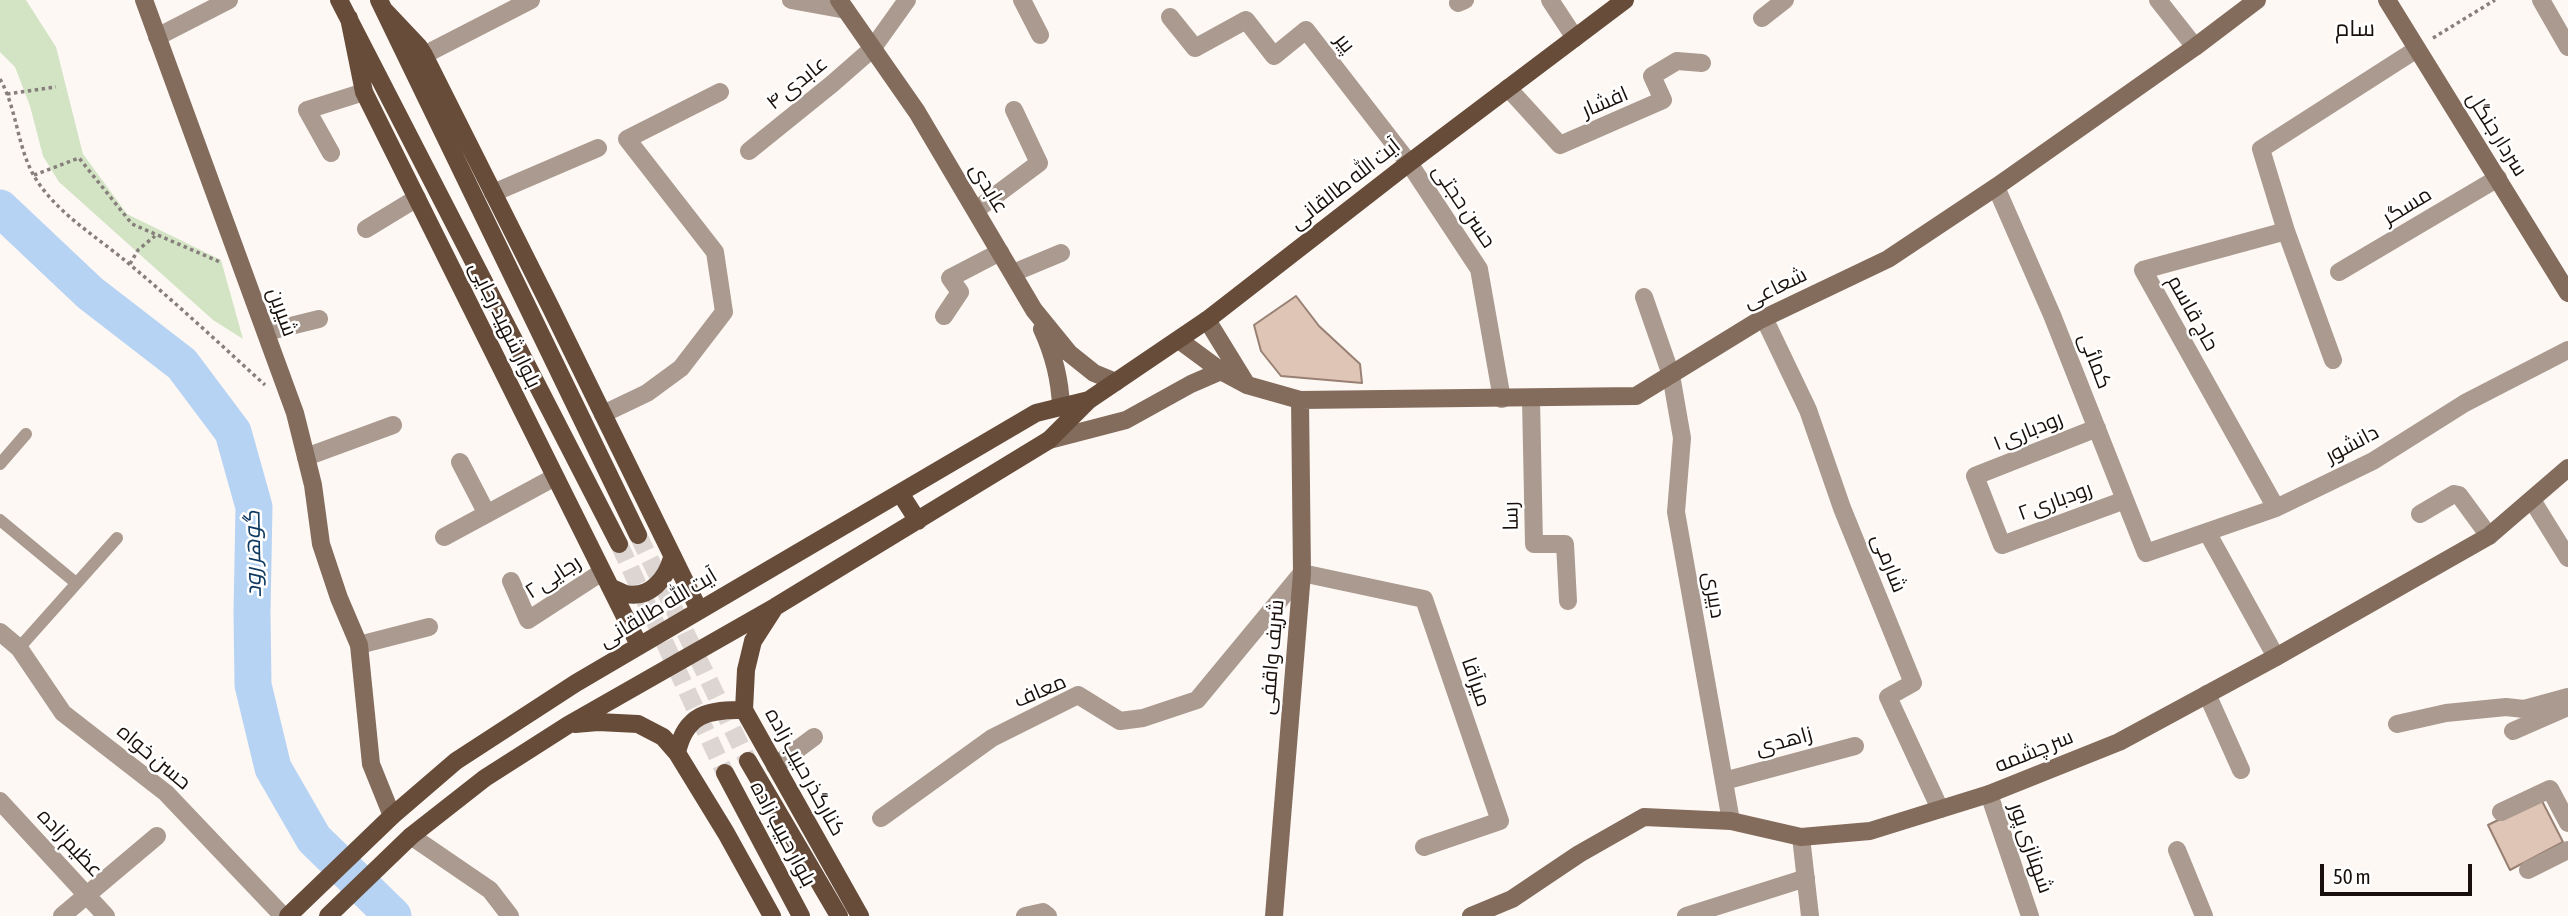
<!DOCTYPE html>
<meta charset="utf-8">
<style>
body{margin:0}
#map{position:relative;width:2568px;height:916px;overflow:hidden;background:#fef8f5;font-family:"Asap Condensed",sans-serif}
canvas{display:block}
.scale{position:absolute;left:2320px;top:864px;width:152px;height:32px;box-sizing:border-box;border:4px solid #19100b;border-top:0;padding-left:9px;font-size:21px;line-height:24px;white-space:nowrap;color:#19100b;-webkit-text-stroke:5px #fff;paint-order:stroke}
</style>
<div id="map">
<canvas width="2568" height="916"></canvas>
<div class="scale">50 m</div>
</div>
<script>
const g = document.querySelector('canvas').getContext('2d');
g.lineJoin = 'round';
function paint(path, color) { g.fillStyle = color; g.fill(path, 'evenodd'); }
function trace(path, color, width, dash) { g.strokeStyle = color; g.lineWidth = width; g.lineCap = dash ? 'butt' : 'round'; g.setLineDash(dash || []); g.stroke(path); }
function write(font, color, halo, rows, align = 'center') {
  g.font = font + ' "Asap Condensed",Cairo,sans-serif'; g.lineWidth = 5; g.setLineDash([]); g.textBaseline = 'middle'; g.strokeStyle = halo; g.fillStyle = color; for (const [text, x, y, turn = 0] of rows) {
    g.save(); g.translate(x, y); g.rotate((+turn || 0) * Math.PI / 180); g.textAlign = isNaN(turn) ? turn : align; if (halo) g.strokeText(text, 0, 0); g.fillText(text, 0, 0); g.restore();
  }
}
paint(new Path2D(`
 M0,0H26L56,47L83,154L127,214L221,260L243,339L213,320L59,182L43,156L30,106L15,67L0,52Z`), '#d3e4c4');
trace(new Path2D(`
 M0,208L90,293L182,364L233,432L254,507L252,612L253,685L273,768L314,839L393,916`), '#b6d3f3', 37);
const building = new Path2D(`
 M1296,296L1319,326L1360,364L1362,383L1281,376L1261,351L1254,325Z
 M2541,799L2563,842L2510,870L2488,825Z`);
paint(building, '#dfc5b6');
trace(building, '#988073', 2);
trace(new Path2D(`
 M638,535L748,761
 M619,544L725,773`), '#dcd5d2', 18, [18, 9]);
trace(new Path2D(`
 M2433,38L2495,0
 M0,79C17,109 17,146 34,176C56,213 96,236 128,263C175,302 220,344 265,385
 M7,94L56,87
 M34,175L79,158L132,224L220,262
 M130,264L138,250L155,236`), '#877f7b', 3.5, [3.5, 3.5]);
trace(new Path2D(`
 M0,464L26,434
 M0,520L76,583
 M19,648L117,538`), '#aa9a8f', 12);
trace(new Path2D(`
 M791,0L846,10
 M1022,0L1040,35
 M1550,0L1575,38
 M2158,0L2195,47
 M2541,0L2568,47
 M1458,3L1465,0
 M1170,17L1195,48L1246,20L1274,56L1306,30L1409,163L1479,269L1502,399
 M1762,18L1785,0
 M157,37L229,0
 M424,55L531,0
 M1508,88L1560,145L1663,100L1652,76L1677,61L1702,63
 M749,151L832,84L872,49L907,0
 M331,153L307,110L364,92
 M1996,187L2052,315L2146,553L2276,508L2373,461L2465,403L2568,350
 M493,193L598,148
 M976,210L1039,163L1014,110
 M366,229L417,198
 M2339,272L2498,178
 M1013,273L1061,253
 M1644,297L1671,375L1682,438L1676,512L1731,821
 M944,316L960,292L950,278L1000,252
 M1764,318L1808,410L1842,508L1913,683L1888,697L1940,809
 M266,332L319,319
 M2333,360L2286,231L2261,149L2417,49
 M1531,399L1534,544H1565L1568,601
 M603,414L647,393L681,368L724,312L715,252L627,139L720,92
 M2097,428L1975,476L2002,545L2125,500
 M306,457L393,425
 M460,462L487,514
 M2532,500L2568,558
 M2276,508L2143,270L2286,231
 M2420,514L2454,494L2459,495L2489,536
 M2207,532L2276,657
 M444,537L555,477
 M511,581L528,620L602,572
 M0,632L19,648L63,713L166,793L283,916
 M359,645L429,627
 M2207,694L2241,770
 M2397,724L2446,713L2506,707L2524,709L2568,697
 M2513,731L2568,707
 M775,766L814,737
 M1724,781L1855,746
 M1989,794L2030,916
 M0,801L106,916
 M2501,812L2550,789L2568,823
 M881,818L992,738L1078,695L1120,721L1143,718L1197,700L1302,573L1424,599L1500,821L1424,847
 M411,836L490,890L510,916
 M1801,837L1810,916
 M2177,850L2204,916
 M2528,870L2568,850
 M62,916L157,836
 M1025,916L1043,912L1048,916
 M1686,916L1806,878`), '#aa9a8f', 18);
trace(new Path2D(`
 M144,0L295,413L313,485L321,544L339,598L359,645L371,764L392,816
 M839,0L917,112L1034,310L1069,353L1094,373L1116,382
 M2387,0L2568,293
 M1207,320L1247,385
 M1042,329C1054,355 1060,378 1061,407
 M1179,340L1221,371L1247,385L1300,400L1636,396L1758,321L1888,259L1996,187L2195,47L2257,0
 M1049,440L1126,420L1191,384L1221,371
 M1274,916L1302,573L1300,400
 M1471,916L1512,899L1579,854L1644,817L1731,821L1801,837L1870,831L1989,794L2119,742L2276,657L2489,536L2568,468`), '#836c5c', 18);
trace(new Path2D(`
 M339,0L619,544
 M379,0L638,535
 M385,11L419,47L424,55L551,308L699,610
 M349,18L364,92L639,645
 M900,493L918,521
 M610,587C615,589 621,593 626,594C651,599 666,578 672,558
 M773,610L753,641L746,670L744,710L860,916
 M575,724L598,722L638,724L663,737L677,753L726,833L772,916
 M677,753C685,714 709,709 744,710
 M748,761L839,916
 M725,773L801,916
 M288,916L392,816L456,761L576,683L1036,413L1089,400
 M328,916L411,836L485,778L568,725L775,607L1049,440L1089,400L1207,320L1409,163L1625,0`), '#674c39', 18);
write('21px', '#19100b', '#fff', [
 ["پیر",1345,43,52],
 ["عابدی ۴",797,83,-39],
 ["افشار",1605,102,-23],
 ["سردار جنگل",2497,134,58],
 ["آیت الله طالقانی",1345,184,-38],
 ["عابدی",989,188,59],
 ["حسن حجتی",1464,206,56],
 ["مسگر",2407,206,-31],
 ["شعاعی",1775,288,-26],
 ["شیرین",282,312,70],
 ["حاج قاسم",2193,313,61],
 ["بلوار شهید رجایی",505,325,64],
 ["کمائی",2095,361,69],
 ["رودباری ۱",2028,431,-22],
 ["دانشور",2352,444,-28],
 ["رودباری ۲",2055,501,-20],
 ["رسا",1511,516,-91],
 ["شارمی",1889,563,68],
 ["رجایی ۲",553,577,-33],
 ["دبیری",1714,595,80],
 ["آیت الله طالقانی",658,608,-31],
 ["شریف واقفی",1272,657,-85],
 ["میرآقا",1476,682,71],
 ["معاف",1040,691,-23],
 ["زاهدی",1784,741,-15],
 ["سر چشمه",2034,751,-22],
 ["حسن خواه",154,757,40],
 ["کنارگذر حبیب زاده",805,772,61],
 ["بلوار حبیب زاده",783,834,62],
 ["عظیم زاده",70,843,47],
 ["شهنازی پور",2031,848,71]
]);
write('23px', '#19100b', '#fff', [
 ["سام",2355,29]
]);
write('italic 23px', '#0f3961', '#fff', [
 ["گوهر رود",253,554,-91]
]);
</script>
